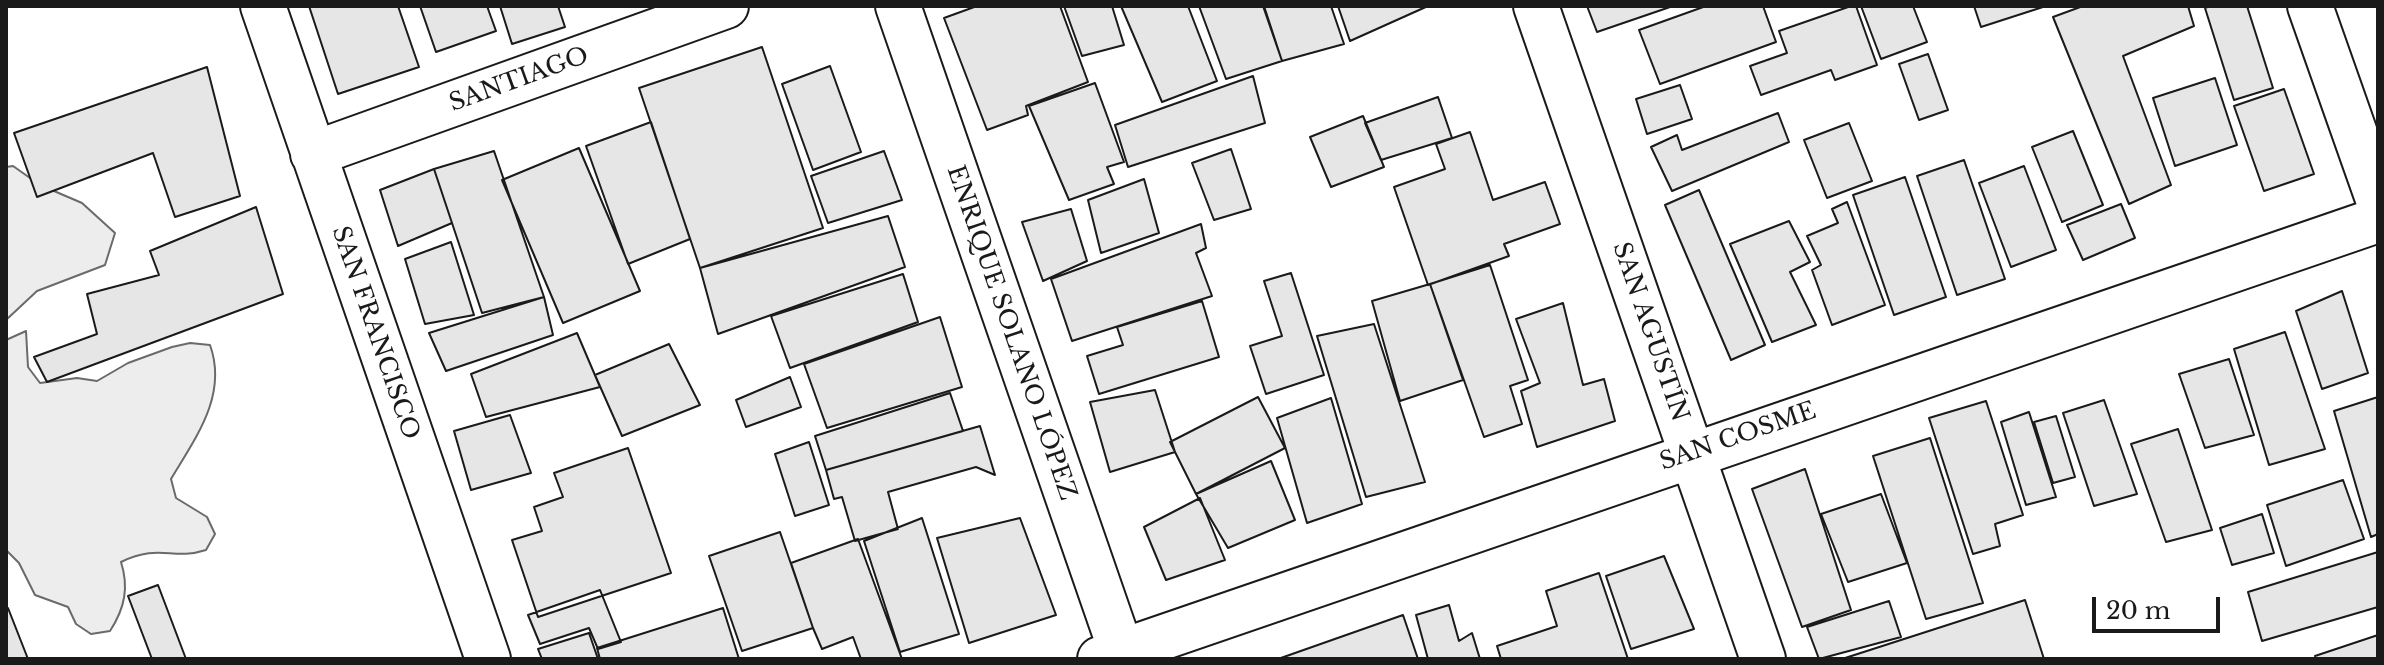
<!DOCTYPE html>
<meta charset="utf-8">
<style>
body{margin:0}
#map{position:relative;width:2384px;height:665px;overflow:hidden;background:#fff;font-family:"Libre Baskerville",serif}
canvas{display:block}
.frame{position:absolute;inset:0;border:8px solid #1a1a1a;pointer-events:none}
.scale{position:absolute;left:2092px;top:597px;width:128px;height:36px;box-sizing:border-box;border:4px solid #1a1a1a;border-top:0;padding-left:10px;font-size:24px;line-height:28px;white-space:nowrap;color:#1a1a1a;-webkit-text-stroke:6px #fff;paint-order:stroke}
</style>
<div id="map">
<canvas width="2384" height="665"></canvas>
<div class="frame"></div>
<div class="scale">20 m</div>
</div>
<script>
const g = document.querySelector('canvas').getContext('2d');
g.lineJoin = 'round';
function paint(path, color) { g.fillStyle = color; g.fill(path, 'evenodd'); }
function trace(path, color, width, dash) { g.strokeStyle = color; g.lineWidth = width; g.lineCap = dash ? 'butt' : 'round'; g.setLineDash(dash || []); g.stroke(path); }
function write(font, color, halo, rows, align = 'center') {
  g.font = font + ' "Libre Baskerville",serif'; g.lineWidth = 6; g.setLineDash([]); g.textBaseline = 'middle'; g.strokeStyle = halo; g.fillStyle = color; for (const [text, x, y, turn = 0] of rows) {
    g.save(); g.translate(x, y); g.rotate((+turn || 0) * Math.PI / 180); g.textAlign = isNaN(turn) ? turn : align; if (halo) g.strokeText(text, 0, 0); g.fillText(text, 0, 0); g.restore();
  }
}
const green = new Path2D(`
 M13,166L40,185L82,203L115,233L105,265L37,291L6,320V167Z
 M26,331L28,367L40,383L77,378L97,381L128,363L172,347L190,343L210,345C228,395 196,437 171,479L176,498L207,517L215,534L206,550C172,561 160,543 121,562C129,587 125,608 110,631L91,634L76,624L68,607L35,595L19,563L6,550V340Z`);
paint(green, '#ededed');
trace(green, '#6a6a6a', 2);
const building = new Path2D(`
 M309,6H398L419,67L338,94Z
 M420,6H487L496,31L436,52Z
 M500,6H558L565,27L512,44Z
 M977,6H1060L1088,82L1026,106L1028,115L987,130L944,18Z
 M1064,6H1112L1124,45L1082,56Z
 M1121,6H1188L1217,81L1162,102Z
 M1199,6H1263L1282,61L1226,79Z
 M1264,6H1331L1344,44L1282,61Z
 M1338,6H1428L1350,41Z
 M1587,6H1673L1597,32Z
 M1706,6H1763L1776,42L1660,84L1639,30Z
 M1851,6H1856L1877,65L1835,80L1831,70L1761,95L1750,66L1787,53L1779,31Z
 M1861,6H1913L1927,42L1881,59Z
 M1974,6H2046L1981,27Z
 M2083,6H2188L2194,26L2123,56L2171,185L2129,204L2053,17Z
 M2210,6H2247L2273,88L2234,100L2205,8Z
 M762,47L823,228L700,268L639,88Z
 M1928,54L1948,110L1919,120L1899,64Z
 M830,66L861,152L813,170L782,84Z
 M207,67L240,196L175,217L153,153L37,197L14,133Z
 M1253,76L1265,123L1128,167L1115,125Z
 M2215,78L2237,145L2175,166L2153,98Z
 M1095,83L1124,162L1107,167L1114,184L1069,200L1029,106Z
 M1680,85L1692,119L1647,134L1636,99Z
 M2284,89L2314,174L2264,191L2234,106Z
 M1438,97L1452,138L1381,160L1365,123Z
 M1778,113L1789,142L1672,191L1651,147L1677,135L1682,150Z
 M1363,116L1384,167L1331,187L1310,137Z
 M651,122L690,239L628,264L586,146Z
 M1849,123L1872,181L1827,198L1804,140Z
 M2073,131L2103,205L2062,222L2032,147Z
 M1470,132L1493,200L1545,182L1560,224L1504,244L1509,256L1428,285L1394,187L1445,169L1436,144Z
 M579,148L640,291L563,323L502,180Z
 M1231,149L1251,209L1214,220L1192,163Z
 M494,151L544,297L482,313L434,169Z
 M884,151L902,200L828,223L811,176Z
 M1964,160L2005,279L1957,295L1917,176Z
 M2024,166L2056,250L2011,267L1979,183Z
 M434,169L452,223L398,246L380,190Z
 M1905,177L1946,297L1894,315L1853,195Z
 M1144,179L1159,233L1101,253L1088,200Z
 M1699,190L1765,345L1731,360L1665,205Z
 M1847,202L1885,305L1832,325L1812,270L1821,265L1807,236L1838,223L1832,209Z
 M2121,204L2135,238L2083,260L2067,225Z
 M256,207L283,294L47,382L34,357L97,334L87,294L159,275L150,251Z
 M1071,209L1087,261L1043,281L1022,222Z
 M888,216L905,267L718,334L700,268Z
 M1789,221L1810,262L1790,272L1816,325L1772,342L1730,244Z
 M1201,224L1206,248L1196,253L1212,296L1072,341L1051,279Z
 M451,242L474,315L425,324L405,259Z
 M1490,265L1528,380L1510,386L1522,424L1484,437L1430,284Z
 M1291,273L1324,375L1266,394L1250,346L1282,336L1264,281Z
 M903,274L918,322L790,368L771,316Z
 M1430,284L1463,380L1400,401L1372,301Z
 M2342,291L2368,373L2322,389L2296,311Z
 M544,297L553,335L446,371L429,333Z
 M1202,301L1219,357L1099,394L1087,356L1123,345L1117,327Z
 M1563,303L1583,385L1604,379L1615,421L1537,447L1521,391L1540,383L1516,319Z
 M940,317L962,387L827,428L804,364Z
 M1374,324L1425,482L1366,497L1317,336Z
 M2285,332L2325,449L2269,465L2234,349Z
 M577,333L600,387L486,417L471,374Z
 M669,344L700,405L622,436L595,375Z
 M2229,359L2254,435L2205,448L2179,374Z
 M790,377L801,407L746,427L736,400Z
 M1155,390L1175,452L1110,472L1090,402Z
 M950,393L963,431L826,470L815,436Z
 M1258,397L1285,448L1196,494L1170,442Z
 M2378,397V534L2371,537L2334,411Z
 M1331,398L1362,504L1307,523L1277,418Z
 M2104,400L2137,494L2094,506L2063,413Z
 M1986,401L2023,515L1995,524L2000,546L1973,554L1929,418Z
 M2029,412L2056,497L2026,505L2001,422Z
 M510,415L531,473L471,490L454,431Z
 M2056,416L2075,477L2053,483L2034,422Z
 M980,426L995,475L976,467L888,492L898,529L855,541L842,497L834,499L826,470Z
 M2178,429L2212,530L2166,542L2131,444Z
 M1930,438L1983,603L1926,619L1873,456Z
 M809,442L829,505L795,516L775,454Z
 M628,448L671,573L538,617L512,540L542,531L534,507L563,497L554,473Z
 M1271,461L1295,520L1228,548L1196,494Z
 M1805,469L1851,610L1802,627L1752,489Z
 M2343,480L2364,539L2286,566L2267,505Z
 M1881,494L1907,563L1848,582L1821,514Z
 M1200,498L1225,560L1166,580L1144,527Z
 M2262,514L2274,553L2232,565L2220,528Z
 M922,518L959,634L900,652L864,541Z
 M1020,518L1056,615L969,643L937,538Z
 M780,532L813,628L742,651L709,556Z
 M858,539L902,659H861L853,637L822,649L813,628L791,563Z
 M2378,552V607L2262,641L2248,592Z
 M1664,556L1694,629L1631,649L1606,576Z
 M1599,573L1628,659H1501L1497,646L1557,626L1546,591Z
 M158,585L186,659H152L128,596Z
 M600,590L621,642L598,649L589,628L540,644L528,615Z
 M2025,600L2044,659H1842Z
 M1889,601L1901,637L1819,659L1807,627Z
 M1449,605L1459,641L1472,633L1480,659H1428L1416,615Z
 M6,608H8L28,659H6Z
 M723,608L739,659H600L597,648Z
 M1403,615L1418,659H1278Z
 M589,633L598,659H542L538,649Z
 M2378,635V659H2316L2315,656Z`);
paint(building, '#e6e6e6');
trace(building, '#1a1a1a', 2);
const minor = new Path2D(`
 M263,6L488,659
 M898,6L1124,659
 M1536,6L1763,659
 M2310,6L2378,199
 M313,154L726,6
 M1100,659L2378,220`);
trace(minor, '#1a1a1a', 48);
trace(minor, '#fff', 44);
write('24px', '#1a1a1a', '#fff', [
 ["SANTIAGO",519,80,-20],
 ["SAN AGUSTÍN",1650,332,71],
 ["SAN FRANCISCO",375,333,71],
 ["ENRIQUE SOLANO LÓPEZ",1011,333,71],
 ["SAN COSME",1738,437,-19]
]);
</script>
